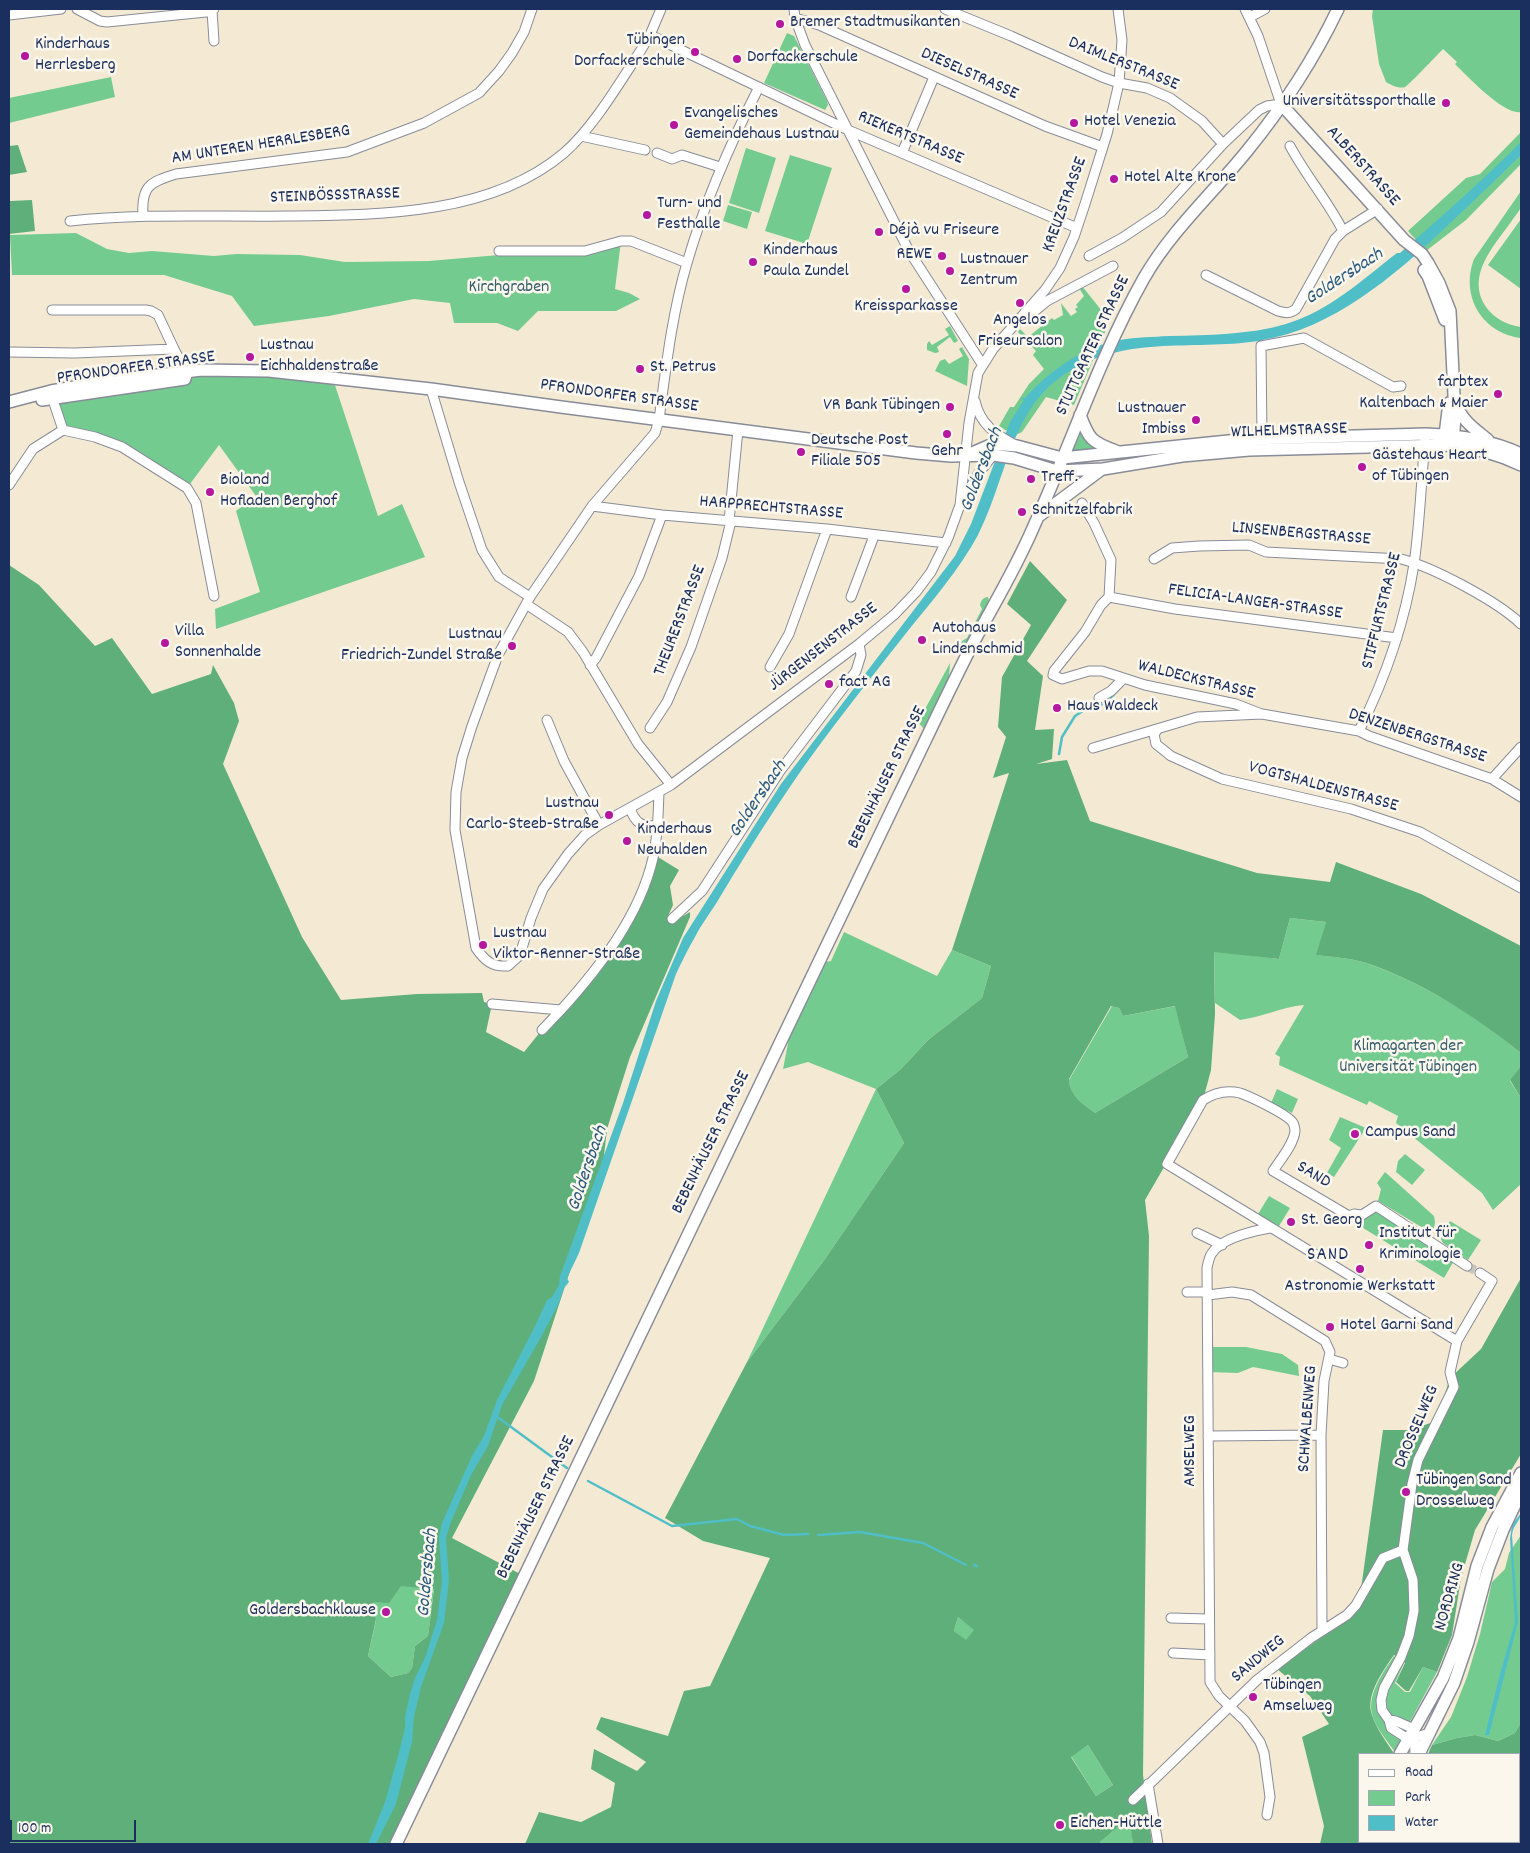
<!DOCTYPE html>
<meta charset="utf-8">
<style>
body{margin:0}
#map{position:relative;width:1530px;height:1853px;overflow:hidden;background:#f4ead4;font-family:Dekko,sans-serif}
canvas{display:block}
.frame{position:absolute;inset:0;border:10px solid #1b2f5e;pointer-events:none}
.legend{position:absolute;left:1358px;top:1753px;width:162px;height:90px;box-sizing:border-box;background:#fbf7ec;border:1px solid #a1a7b3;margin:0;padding:6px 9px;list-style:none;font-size:15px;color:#1b2f5e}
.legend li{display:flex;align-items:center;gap:10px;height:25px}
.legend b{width:25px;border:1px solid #a1a7b3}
.scale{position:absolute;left:10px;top:1820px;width:126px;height:22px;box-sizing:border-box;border:2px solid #1b2f5e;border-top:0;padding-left:6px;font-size:15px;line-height:18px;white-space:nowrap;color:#1b2f5e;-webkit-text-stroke:4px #fbf7ec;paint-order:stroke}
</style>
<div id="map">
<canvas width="1530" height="1853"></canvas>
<div class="frame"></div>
<ul class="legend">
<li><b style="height:6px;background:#fff"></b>Road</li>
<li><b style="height:14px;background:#74cb90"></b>Park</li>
<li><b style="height:14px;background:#50bec7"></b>Water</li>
</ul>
<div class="scale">100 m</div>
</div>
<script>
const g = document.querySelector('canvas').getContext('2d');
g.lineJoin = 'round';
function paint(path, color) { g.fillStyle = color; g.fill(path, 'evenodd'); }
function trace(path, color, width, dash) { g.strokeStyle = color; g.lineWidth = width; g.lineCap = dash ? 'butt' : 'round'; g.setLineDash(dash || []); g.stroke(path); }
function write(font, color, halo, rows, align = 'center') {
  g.font = font + ' Dekko,sans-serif'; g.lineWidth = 5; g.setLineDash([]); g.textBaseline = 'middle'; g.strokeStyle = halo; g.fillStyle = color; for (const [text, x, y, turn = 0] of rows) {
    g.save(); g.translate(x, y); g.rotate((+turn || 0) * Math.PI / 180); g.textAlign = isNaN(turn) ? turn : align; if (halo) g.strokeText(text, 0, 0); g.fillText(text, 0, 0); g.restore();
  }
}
paint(new Path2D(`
 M1373,9H1521V112C1505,116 1467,76 1455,64L1457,62L1443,49C1437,55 1409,85 1405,87C1399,89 1391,85 1386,82L1379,64L1372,16Z
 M787,33L794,36L827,101L828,105L825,110L764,83Z
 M111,77L115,97L9,123V98Z
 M1521,132V164L1466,220L1426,251L1408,231L1466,178L1480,174Z
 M746,148L776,158L759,213L729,203Z
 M790,155L832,168L807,244L765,231Z
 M1521,191C1521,195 1522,201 1521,206C1520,211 1514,217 1511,222C1494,246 1465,276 1486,307C1495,319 1507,325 1521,327V338C1482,333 1460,296 1474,259Z
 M728,205L752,212L747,229L723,221Z
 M1521,219V289L1488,265Z
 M76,233L107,249L129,253L152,251L214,256L236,254L300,255L345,262L429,261L499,255L569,252L621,241L615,289L629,293L640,299L616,311H538L518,331L497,323H454L450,303L414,299L329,316L254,326L232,296L164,275H12L10,235Z
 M1082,286L1102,311L1097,320L1108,325L1074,405L1046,397L1022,432L1018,434L1005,430L999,426L1010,407H1014L1029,384L1044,369L1033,355L1036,351L1018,332L1020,329L1028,337L1052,318L1054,320L1063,315L1061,303L1071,316L1077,312L1075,309L1078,307L1076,305L1084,296L1079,288Z
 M950,326L958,341L954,343L950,337L937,347L939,352L935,353L927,350V344L929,341L932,345L949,335L945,329Z
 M962,347L969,359L967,386L935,371L940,361L945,359L949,364L963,356L959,349Z
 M186,372L332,376L378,516L402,504L425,557L216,629L215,609L260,592L236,511L256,496L219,445L187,488L122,447L63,430L51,391Z
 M1082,430L1089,443L1096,450H1073Z
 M988,597L989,601L960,655L956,654L962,641L967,638L982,609L980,605C981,601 983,597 988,597Z
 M950,663L949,677L924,729L918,722Z
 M1290,918L1326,922L1317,955C1332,957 1351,958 1366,963C1424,983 1474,1015 1521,1053V1066L1510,1081L1521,1098V1184L1493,1210L1482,1193L1396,1123L1398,1116L1369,1101L1367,1105L1279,1065L1280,1057L1275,1054L1304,1005C1282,1007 1262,1017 1240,1020L1215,1003L1214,951L1279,959Z
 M844,932L937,976L952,950L991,966L982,998L928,1040L901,1069L876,1089L904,1143L825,1259L747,1362L876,1089L808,1062L783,1069L789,1038L825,962L831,961Z
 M1112,1006L1119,1008L1123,1016L1176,1006L1188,1057L1095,1113C1084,1104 1069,1096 1069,1080Z
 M1277,1089L1298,1099L1292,1113L1271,1103Z
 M1340,1117L1366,1128L1334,1177L1327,1173L1341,1148L1329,1140Z
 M1405,1154L1425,1170L1412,1185L1396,1172L1398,1161Z
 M1385,1172L1434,1216L1435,1222L1434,1228L1428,1231L1378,1201L1381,1189L1377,1183Z
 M1269,1196L1290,1208L1276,1231L1255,1219Z
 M1376,1206L1455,1259L1444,1278L1360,1226L1362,1215Z
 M1450,1221L1481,1240L1468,1260L1443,1243L1440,1237Z
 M1207,1347H1246L1282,1354L1298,1365L1299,1376L1253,1367L1238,1373L1208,1372Z
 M1521,1535V1722L1515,1733L1498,1741L1475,1735L1457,1738L1432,1745L1451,1717L1467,1677L1480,1634L1492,1582L1505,1569L1509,1553Z
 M401,1585L434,1589L428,1636L415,1646L412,1668L408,1673L391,1677L368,1656L376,1620L371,1610L374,1602Z
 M958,1617L975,1630L966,1641L954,1631Z
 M1394,1656L1404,1663L1395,1683L1405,1692H1410L1423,1667L1437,1672L1394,1751C1387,1740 1375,1727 1372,1714C1367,1694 1384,1671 1394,1656Z
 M1088,1745L1113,1785L1096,1796L1071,1756Z
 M1130,1817L1133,1844H1100V1842Z`), '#74cb90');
paint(new Path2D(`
 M18,145L27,172L9,175V146Z
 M9,189L10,201L32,200L35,231L9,234Z
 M1030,561L1067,600L1027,661L1043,676L1035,730L1054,729L1052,759L1036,764L1067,760L1090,821L1257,873L1330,882L1336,862L1421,894L1521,946V1053C1474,1016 1423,982 1366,963C1351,958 1332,957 1316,955L1326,922L1290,918L1279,959L1214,952L1215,1014L1211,1070L1203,1100L1145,1200L1149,1236L1143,1775L1152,1844H1133L1129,1818L1100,1842V1844H525L539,1812L581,1822L611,1807L615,1783L591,1769L594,1749L637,1771L646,1762L596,1729L601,1717L668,1736L684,1691L710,1686L770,1558L703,1541L665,1518L747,1362L825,1259L904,1143L876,1089L901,1069L928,1040L982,998L991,966L952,950L1009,773L993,778L1006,737L998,727L1002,677L1031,625L1007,604ZM1111,1006L1119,1008L1123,1016L1175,1006L1188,1057L1095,1113C1084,1104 1069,1096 1069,1079ZM958,1617L974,1630L966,1640L954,1631ZM1088,1745L1113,1785L1096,1796L1071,1757Z
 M9,565L39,585L95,646L112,638L152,694L211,674L213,665L234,703L239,721L223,764L302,937L341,1000L417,994L482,993L484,1002L492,1004L486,1032L524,1052L625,927L653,854L679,870L670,886L673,905L668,916L675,921L690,912V917L630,1057L607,1129L602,1173L534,1381L452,1538L524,1576L394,1844H9ZM401,1586L434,1589L428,1636L415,1646L412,1668L408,1673L391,1677L368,1656L376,1619L371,1610L374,1602L389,1603Z
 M1521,1066V1098L1510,1080Z
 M1521,1278V1454L1475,1530L1461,1578L1452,1635L1437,1672L1423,1667L1409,1691H1406L1396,1682L1405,1663L1394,1655C1383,1671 1365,1695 1372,1715C1376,1728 1386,1741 1393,1752V1754H1359V1842H1361V1844H1320L1324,1826L1302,1737L1329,1724L1310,1696L1277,1669L1347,1619L1361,1589L1383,1430H1410L1436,1421L1450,1378L1481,1349Z
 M1521,1722V1841L1519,1844H1390L1391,1842H1519V1754H1428L1432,1745L1457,1738L1475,1735L1498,1741L1515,1733Z`), '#5faf7a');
paint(new Path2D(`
 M1521,142V155C1496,180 1470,204 1444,229C1394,276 1332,329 1262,340L1260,343H1258L1259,341C1189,351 1123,334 1062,376C1011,411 1006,480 978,535C959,570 932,601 907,632C882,664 857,695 833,727C791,782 755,839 720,897C712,911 702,923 695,937C688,949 682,961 676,974L579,1253L567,1278L569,1282L564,1288L558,1305L540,1339L502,1405L488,1446L471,1475L451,1522L446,1538L449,1580L444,1623L421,1687L414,1717L412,1742L396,1804L376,1844H368L385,1802L398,1756L405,1728V1716L410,1694L415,1678L425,1658L437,1620L442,1582L439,1537L442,1523L472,1456L484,1436L497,1400L535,1326L547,1300L552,1297L559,1285L560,1276L623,1103L656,1001L683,938L781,784L955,556L971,524L1010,422L1024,400L1020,398H1025C1051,370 1082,347 1120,340C1136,337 1153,337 1169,336C1209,335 1248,335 1286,324C1329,311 1362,280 1397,253H1400C1441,217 1482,181 1521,142Z
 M1521,1513C1521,1520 1513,1525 1512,1535L1518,1622L1489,1735H1485L1499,1678L1515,1622L1510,1539L1512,1525Z`), '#50bec7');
trace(new Path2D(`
 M1059,754L1062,737L1075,716L1086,709L1106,703L1119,689
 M496,1416L567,1468
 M588,1481L672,1526L737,1519L750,1526L784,1535L808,1534
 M818,1535L860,1532L923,1543L966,1565
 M974,1565L977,1566`), '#50bec7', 2.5);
trace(new Path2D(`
 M1467,1266L1480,1273`), '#c9c5bc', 9, [9, 4.5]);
const street = new Path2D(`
 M77,9L100,21L107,22L206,12L212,11L214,9
 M794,9L795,18L805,45L909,251L982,364
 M945,9L1011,36L1102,77L1119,83L1147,88L1170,98L1202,121L1223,144
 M212,11L214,41
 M9,15L61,9
 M1250,17L1265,9
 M795,18L819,25L1045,126L1103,147
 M650,35L848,130L1077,228
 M759,87C730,144 705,201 687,263C672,314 666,367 659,420L655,433L592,506L530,597L498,655L472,726L462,758L456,792L455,830L476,948C485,961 492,967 508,966L520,955L531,918L543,889L568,854L585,835L599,825L671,785L859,644L895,614L916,592L931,572L948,538L960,505L969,423L978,373L993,349L1045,290L1060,268L1074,237L1085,204L1107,134L1119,83L1122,40L1118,9
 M581,136L645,150
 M1290,146C1306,176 1328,201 1343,231
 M657,153L672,159L682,155L720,167
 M902,153L934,77
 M143,216C141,186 150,182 176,174L347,152L424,123L479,93L499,71L512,53L524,32L532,9
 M70,221C143,213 216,217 289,216C380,215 491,215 564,153C593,128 620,82 641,50L650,35L661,9
 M499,251H585L621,241H631L687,263
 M1089,256L1122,238L1161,212L1223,144L1259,110L1267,106L1281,104L1258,36L1245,9
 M1206,275L1278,311C1285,313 1290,314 1296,309L1335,239L1343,231L1378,209
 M52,310H146L151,311L158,315L174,349L186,372L187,376
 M1025,312L1036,310L1047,301L1113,266
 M9,352L75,353L174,349
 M431,389L459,482L482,550L499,577L530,597
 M51,394L63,430L95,437L122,447L187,488L196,503L214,596
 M975,401C980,424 995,434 1015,445
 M1262,438L1261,346L1304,338L1393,387L1401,386
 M9,485L33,449L63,430
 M963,501L978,474L993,455
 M1082,503L1094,523L1111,560L1109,597L1101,605L1085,632L1054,671L1053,675L1062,679L1089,671H1102L1145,685L1236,704L1259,713
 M592,506L662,515L827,529L946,543
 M729,521L738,430
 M1154,559L1172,548L1199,546L1249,545L1266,552L1401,559C1433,567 1497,601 1521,624
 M851,597L874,536
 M1109,597L1175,609L1397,638
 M526,604L568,632L583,652L638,744L671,785
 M590,665L596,658L639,576L662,515
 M770,667L789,634L827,529
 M1099,698L1111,691L1123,679
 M547,720L564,761L599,825
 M650,728L667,702L691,647L722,558L731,521
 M1158,729L1154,734L1156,744L1171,756L1222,779L1351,809L1420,832L1521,888
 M1359,731C1385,679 1405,622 1414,564C1420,523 1421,482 1425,441
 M1093,748L1197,717L1262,714L1359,731L1369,736L1492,779L1521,797
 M1492,779L1521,747
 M630,808C635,823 642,828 658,825
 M672,919L702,891L780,771L856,671L861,655L859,644
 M492,1004L561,1010C600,967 640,915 653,858C658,837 658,815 659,793
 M542,1030L561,1010
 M1197,1233L1222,1245
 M1187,1292H1208
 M1208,1295L1232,1292L1251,1295L1325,1341L1330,1352L1324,1381L1321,1435L1322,1631
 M1457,1341L1492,1281L1480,1273
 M1329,1359L1343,1363
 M1208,1436L1321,1435
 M1171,1618L1209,1619
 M1173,1653L1210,1655
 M1389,1720L1396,1721L1414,1729L1415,1754
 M1430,1733L1408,1739L1391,1728L1389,1720L1382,1710L1381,1700L1384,1688L1401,1657L1409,1636L1414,1611L1413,1580L1403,1550L1412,1484L1418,1460L1454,1387L1450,1372L1457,1341L1167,1164L1203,1100C1214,1093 1227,1090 1240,1093C1249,1096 1289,1115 1293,1123C1294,1124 1295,1130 1295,1131C1294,1144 1280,1160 1273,1171L1349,1216L1354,1214L1362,1215L1376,1206L1467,1266
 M1148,1784L1158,1844
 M1133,1800L1257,1680L1311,1638L1347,1615L1356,1605L1383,1558L1403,1550
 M1267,1815L1270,1797L1264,1753L1260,1742L1245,1721L1219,1696L1210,1682L1207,1268C1208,1263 1209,1257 1212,1253C1222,1238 1253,1231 1270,1228`);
const secondary = new Path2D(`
 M1281,104L1404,240L1422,254L1428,263L1439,283L1450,311L1455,416L1454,430L1451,441
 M1424,270L1428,276L1445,320
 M42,400L185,379
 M9,402L51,391L121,379L202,370L269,371L431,389L561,407L916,453L951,456L993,455L1014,458L1057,471L1103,469L1182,456L1249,450L1447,445C1473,447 1498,454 1521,465
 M1456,404C1462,421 1475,429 1488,440
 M1080,415C1089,439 1091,442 1116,451
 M1446,442L1445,435L1449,403
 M972,453L993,444L1017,446L1062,458L1248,439L1426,434C1459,435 1491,440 1521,454
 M1039,516L1102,469
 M1400,1754L1443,1678L1459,1638L1477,1566L1492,1527L1521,1473
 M1419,1754L1454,1683L1468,1642L1488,1569L1503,1530L1521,1492
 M396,1844L898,797C922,748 945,698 970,649C991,609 1015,570 1033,528C1071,445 1099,358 1144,278C1171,231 1213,193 1247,151C1282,108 1314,59 1338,9
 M1367,1844L1368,1842
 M1382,1844V1842`);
trace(street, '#888c99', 11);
trace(secondary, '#888c99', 14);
trace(street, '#fff', 9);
trace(secondary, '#fff', 11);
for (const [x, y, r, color] of [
 [780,24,5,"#b5179e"],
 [695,52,5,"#b5179e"],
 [25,56,5,"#b5179e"],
 [737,59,5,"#b5179e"],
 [1446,103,5,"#b5179e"],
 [1074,123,5,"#b5179e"],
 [674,125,5,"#b5179e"],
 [1114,179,5,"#b5179e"],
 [647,215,5,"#b5179e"],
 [879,232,5,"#b5179e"],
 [942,256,5,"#b5179e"],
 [753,262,5,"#b5179e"],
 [950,271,5,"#b5179e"],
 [906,289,5,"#b5179e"],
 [1020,303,5,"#b5179e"],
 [250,357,5,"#b5179e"],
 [640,369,5,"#b5179e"],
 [1498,394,5,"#b5179e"],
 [950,407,5,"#b5179e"],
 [1196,420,5,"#b5179e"],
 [947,434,5,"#b5179e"],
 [801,452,5,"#b5179e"],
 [1362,467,5,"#b5179e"],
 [1031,479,5,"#b5179e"],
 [210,492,5,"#b5179e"],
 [1022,512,5,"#b5179e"],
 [922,640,5,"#b5179e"],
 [165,643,5,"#b5179e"],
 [512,646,5,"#b5179e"],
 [829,684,5,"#b5179e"],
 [1057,708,5,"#b5179e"],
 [609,815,5,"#b5179e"],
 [627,841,5,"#b5179e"],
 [483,945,5,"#b5179e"],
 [1355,1134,5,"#b5179e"],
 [1291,1222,5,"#b5179e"],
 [1369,1245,5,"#b5179e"],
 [1360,1269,5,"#b5179e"],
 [1330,1327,5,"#b5179e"],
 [1406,1492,5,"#b5179e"],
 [386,1612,5,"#b5179e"],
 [1253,1697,5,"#b5179e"],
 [1060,1825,5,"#b5179e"]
]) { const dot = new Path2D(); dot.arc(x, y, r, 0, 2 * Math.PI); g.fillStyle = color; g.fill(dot); trace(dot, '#fbf7ec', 2); }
write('18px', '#1b2f5e', '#fbf7ec', [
 ["Bremer Stadtmusikanten",790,24],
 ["Tübingen",685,42,"right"],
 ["Dorfackerschule",685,63,"right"],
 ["Kinderhaus",35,46],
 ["Herrlesberg",35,67],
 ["Dorfackerschule",747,59],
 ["Universitätssporthalle",1436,103,"right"],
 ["Evangelisches",684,115],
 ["Gemeindehaus Lustnau",684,136],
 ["Hotel Venezia",1084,123],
 ["Hotel Alte Krone",1124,179],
 ["Turn- und",657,205],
 ["Festhalle",657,226],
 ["Déjà vu Friseure",889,232],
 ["Kinderhaus",763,252],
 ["Paula Zundel",763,273],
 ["REWE",932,256,"right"],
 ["Lustnauer",960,261],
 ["Zentrum",960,282],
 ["Kreissparkasse",906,308,"center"],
 ["Angelos",1020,322,"center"],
 ["Friseursalon",1020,343,"center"],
 ["Lustnau",260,347],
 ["Eichhaldenstraße",260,368],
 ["St. Petrus",650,369],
 ["farbtex",1488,384,"right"],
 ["Kaltenbach & Maier",1488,405,"right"],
 ["VR Bank Tübingen",940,407,"right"],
 ["Lustnauer",1186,410,"right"],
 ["Imbiss",1186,431,"right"],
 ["Deutsche Post",811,442],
 ["Filiale 505",811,463],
 ["Gehr",947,453,"center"],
 ["Gästehaus Heart",1372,457],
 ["of Tübingen",1372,478],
 ["Treff.",1041,479],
 ["Bioland",220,482],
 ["Hofladen Berghof",220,503],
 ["Schnitzelfabrik",1032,512],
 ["Autohaus",932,630],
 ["Lindenschmid",932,651],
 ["Villa",175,633],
 ["Sonnenhalde",175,654],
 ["Lustnau",502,636,"right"],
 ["Friedrich-Zundel Straße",502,657,"right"],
 ["fact AG",839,684],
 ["Haus Waldeck",1067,708],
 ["Lustnau",599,805,"right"],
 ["Carlo-Steeb-Straße",599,826,"right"],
 ["Kinderhaus",637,831],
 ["Neuhalden",637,852],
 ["Lustnau",493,935],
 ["Viktor-Renner-Straße",493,956],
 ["Campus Sand",1365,1134],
 ["St. Georg",1301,1222],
 ["Institut für",1379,1235],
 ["Kriminologie",1379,1256],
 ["Astronomie Werkstatt",1360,1288,"center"],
 ["Hotel Garni Sand",1340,1327],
 ["Tübingen Sand",1416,1482],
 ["Drosselweg",1416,1503],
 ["Goldersbachklause",376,1612,"right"],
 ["Tübingen",1263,1687],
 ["Amselweg",1263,1708],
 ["Eichen-Hüttle",1070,1825]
], 'left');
write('18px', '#1b2f5e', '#fbf7ec', [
 ["DAIMLERSTRASSE",1123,65,22],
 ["DIESELSTRASSE",969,75,24],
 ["RIEKERTSTRASSE",910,139,23],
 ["AM UNTEREN HERRLESBERG",261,146,-9],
 ["ALBERSTRASSE",1362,167,48],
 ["STEINBÖSSSTRASSE",335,197,-2],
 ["KREUZSTRASSE",1066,205,-70],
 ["STUTTGARTER STRASSE",1094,346,-65],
 ["PFRONDORFER STRASSE",136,369,-8],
 ["PFRONDORFER STRASSE",619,397,8],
 ["WILHELMSTRASSE",1289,432,-2],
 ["HARPPRECHTSTRASSE",771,509,5],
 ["LINSENBERGSTRASSE",1301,535,5],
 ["FELICIA-LANGER-STRASSE",1255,603,8],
 ["STIFFURTSTRASSE",1383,611,-76],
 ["THEURERSTRASSE",681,621,-69],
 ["JÜRGENSENSTRASSE",824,648,-38],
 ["WALDECKSTRASSE",1196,681,14],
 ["DENZENBERGSTRASSE",1417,737,18],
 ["BEBENHÄUSER STRASSE",888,778,-64],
 ["VOGTSHALDENSTRASSE",1323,788,15],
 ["BEBENHÄUSER STRASSE",712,1143,-64],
 ["SAND",1313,1176,31],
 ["SCHWALBENWEG",1309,1419,-86],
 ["DROSSELWEG",1418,1427,-67],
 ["AMSELWEG",1192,1451,-90],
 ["BEBENHÄUSER STRASSE",537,1508,-64],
 ["NORDRING",1451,1597,-74],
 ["SANDWEG",1259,1660,-40]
]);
write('18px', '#365e6d', '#fbf7ec', [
 ["Kirchgraben",509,289],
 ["Klimagarten der",1408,1048],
 ["Universität Tübingen",1408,1069]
]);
write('italic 19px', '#2b5a7e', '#fbf7ec', [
 ["Goldersbach",1345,278,-33],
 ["Goldersbach",983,470,-69],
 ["Goldersbach",759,800,-56],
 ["Goldersbach",589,1169,-71],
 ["Goldersbach",429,1573,-85]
]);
g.letterSpacing = '1px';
write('19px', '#1b2f5e', '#fbf7ec', [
 ["SAND",1328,1256]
]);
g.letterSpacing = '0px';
</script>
